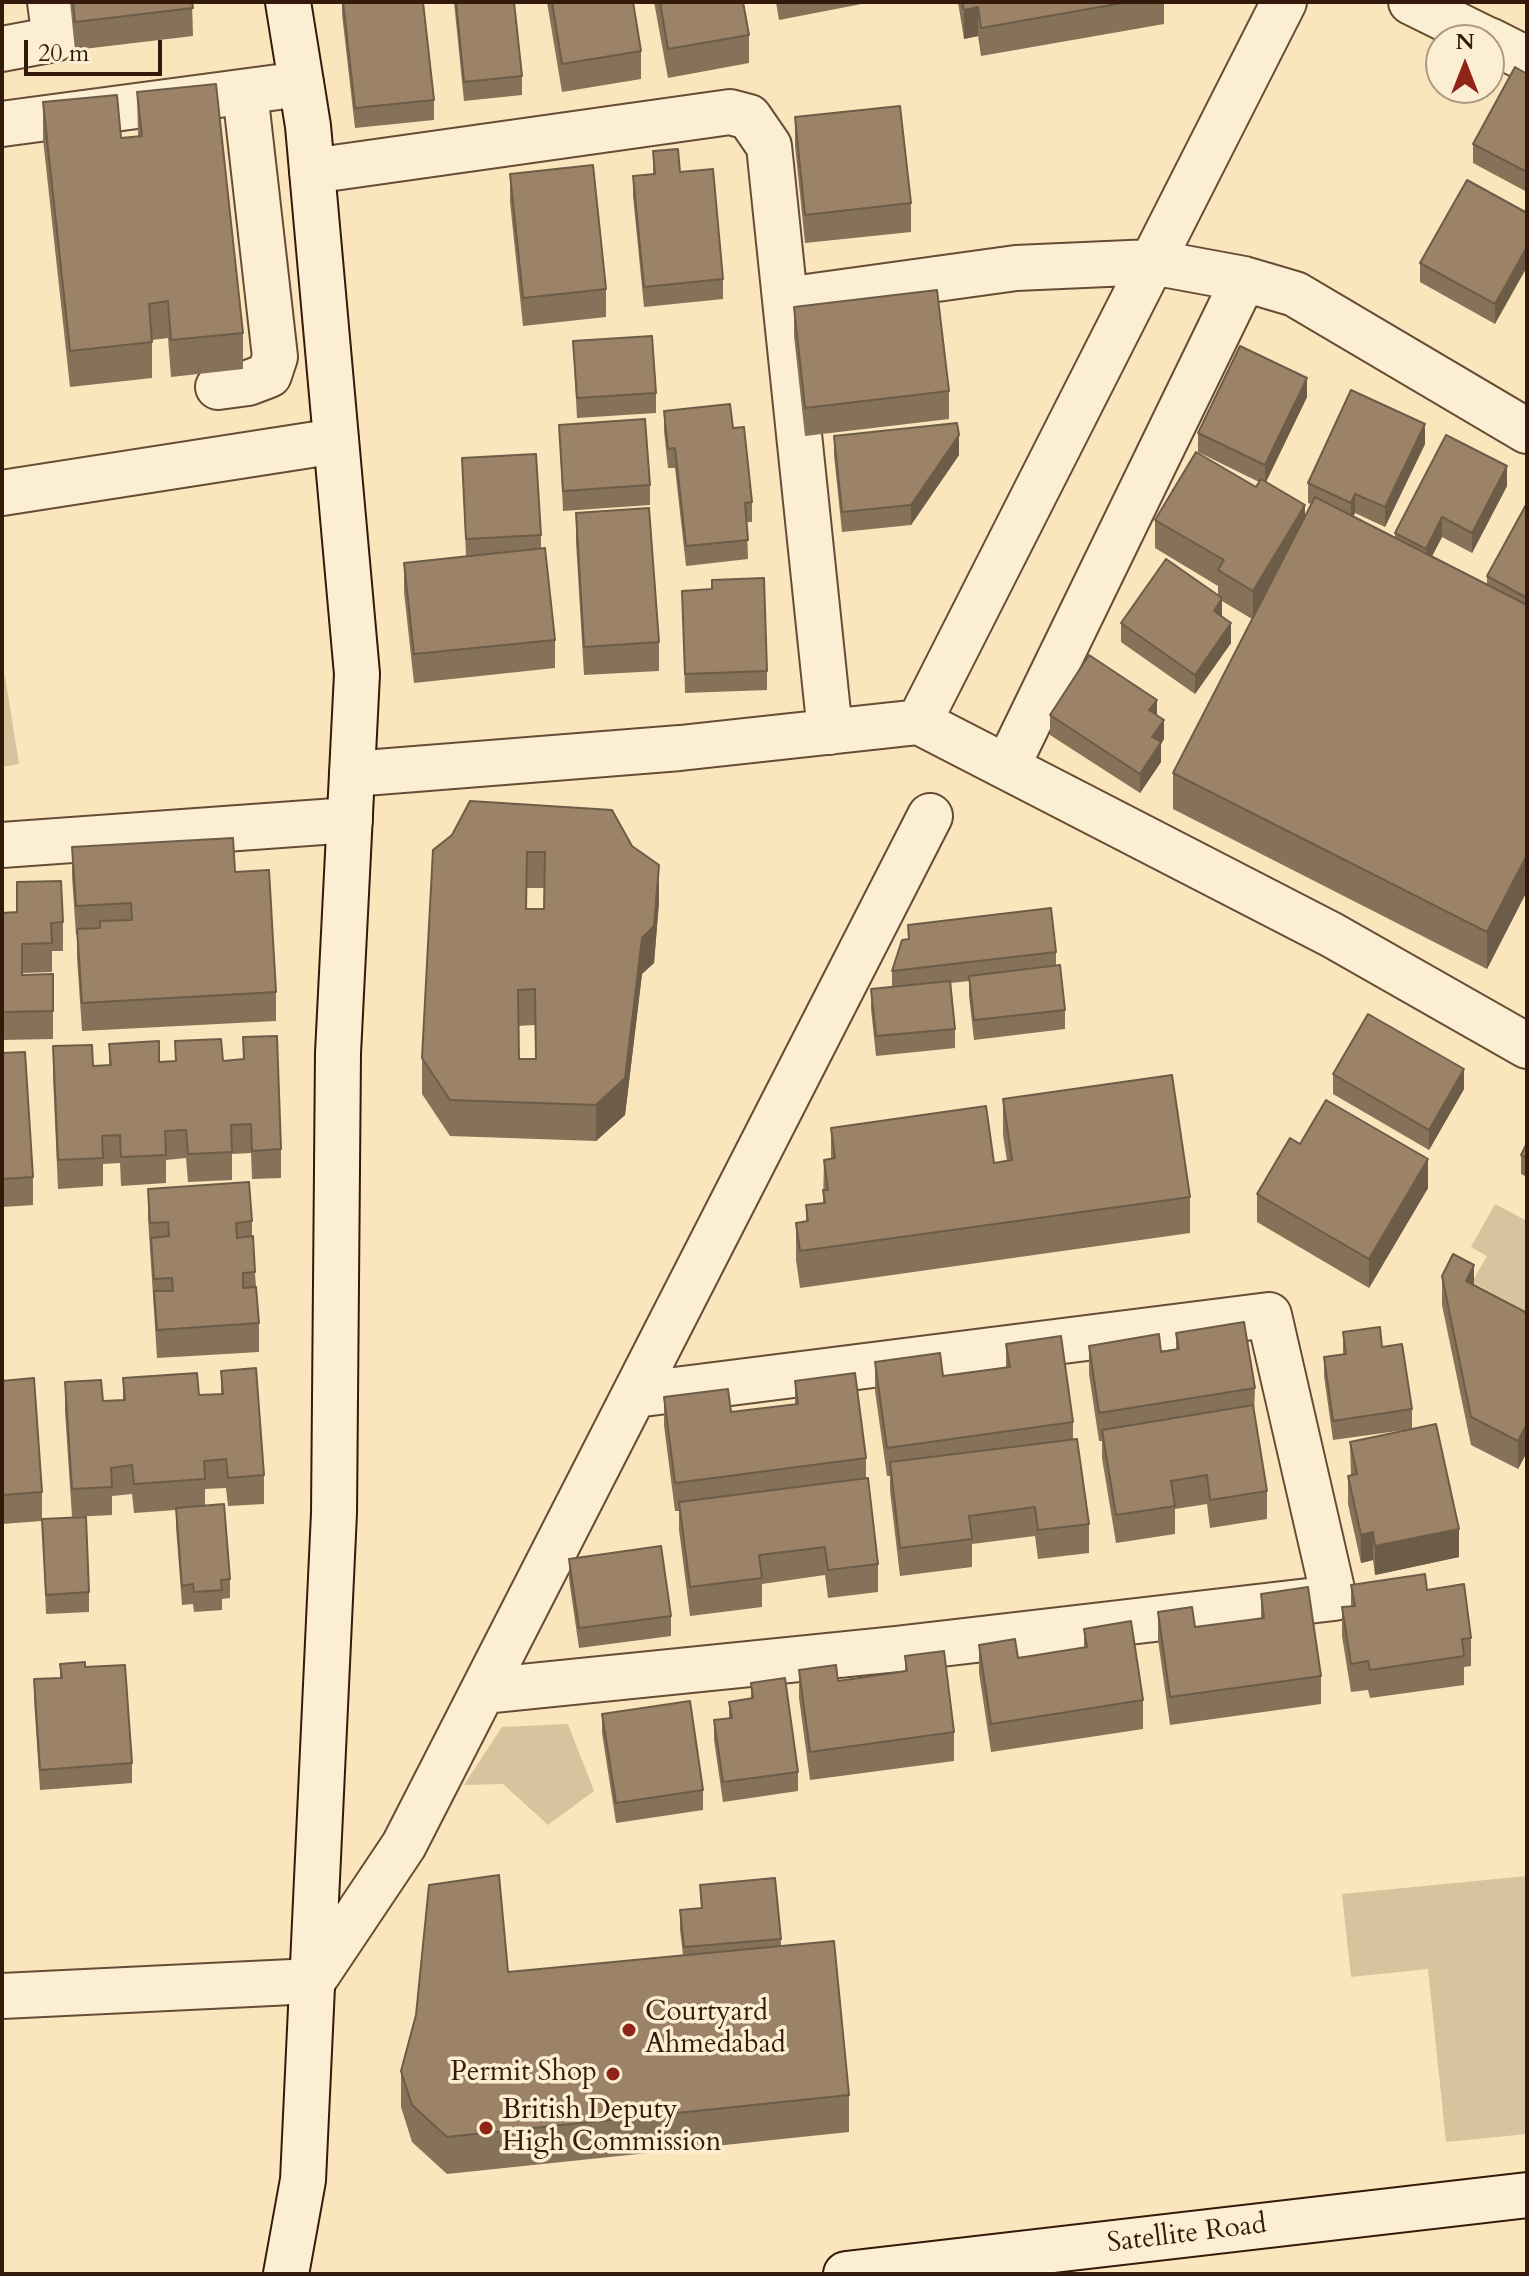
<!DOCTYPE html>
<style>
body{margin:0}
#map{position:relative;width:1529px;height:2276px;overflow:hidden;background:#fbe5bc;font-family:Cardo,serif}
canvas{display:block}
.frame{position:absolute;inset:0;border:4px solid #35190a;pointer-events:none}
.north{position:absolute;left:1425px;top:24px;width:80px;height:80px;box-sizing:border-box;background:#fceed3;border:2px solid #ac9983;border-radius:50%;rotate:0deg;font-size:22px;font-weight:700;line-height:32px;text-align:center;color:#35190a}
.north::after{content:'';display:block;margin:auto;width:28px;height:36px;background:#8f2418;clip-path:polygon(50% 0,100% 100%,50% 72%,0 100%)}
.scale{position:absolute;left:24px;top:40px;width:138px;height:36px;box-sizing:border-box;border:4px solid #35190a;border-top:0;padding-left:10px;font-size:24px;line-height:28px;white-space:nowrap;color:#35190a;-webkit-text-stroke:6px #fceed3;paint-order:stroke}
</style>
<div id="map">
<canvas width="1529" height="2276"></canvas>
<div class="frame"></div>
<div class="north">N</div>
<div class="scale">20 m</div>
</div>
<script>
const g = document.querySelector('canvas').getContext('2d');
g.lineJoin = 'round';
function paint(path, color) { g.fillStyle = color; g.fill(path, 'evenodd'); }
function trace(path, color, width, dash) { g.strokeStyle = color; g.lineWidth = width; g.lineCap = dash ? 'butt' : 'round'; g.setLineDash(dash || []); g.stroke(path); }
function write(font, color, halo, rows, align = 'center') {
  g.font = font + ' Cardo,serif'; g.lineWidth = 7; g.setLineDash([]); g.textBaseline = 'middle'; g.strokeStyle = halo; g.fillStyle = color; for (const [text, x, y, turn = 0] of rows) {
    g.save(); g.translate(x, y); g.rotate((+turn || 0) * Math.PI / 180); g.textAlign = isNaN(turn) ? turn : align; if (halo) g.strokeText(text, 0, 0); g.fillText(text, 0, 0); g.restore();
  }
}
paint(new Path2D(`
 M2,676H5L19,764L2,767Z
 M1495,1204L1527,1221V1312L1472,1282L1487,1256L1471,1247Z
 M568,1724L594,1791L548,1825L503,1784L464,1785L502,1727Z
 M1527,1876V2134L1446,2142L1428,1969L1351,1977L1342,1894Z`), '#d9c29e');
const street = new Path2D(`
 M1411,2L1488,40
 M1489,40L1527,59
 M2,49L55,39L50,2
 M2,124L301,84
 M312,171L730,112L749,117L769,146L830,732
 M785,300L1016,268L1152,262L1244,279L1295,294L1527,431
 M218,387L248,383L269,375L275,357L245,92
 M2,493L336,441
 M919,722L1284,2
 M1007,767L1244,279
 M352,774L680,748L919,722L1332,935L1527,1046
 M2,845L350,820
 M483,1691L897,1649L1334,1598L1269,1315L635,1395
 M2,1996L313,1981L404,1845L930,816`);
const secondary = new Path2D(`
 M286,2274L303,2180L334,1513L338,1053L357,674L308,126L288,2
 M846,2274L1527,2195`);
trace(street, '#664c36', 48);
trace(secondary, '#35190a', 48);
trace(street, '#fceed3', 44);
trace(secondary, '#fceed3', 44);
paint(new Path2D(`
 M70,2H192L193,36L75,50Z
 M342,2H423L434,100V120L355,128L342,14Z
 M454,2H514L522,76V95L464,101Z
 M547,2H633L641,51V79L562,92Z
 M654,2H743L749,35V63L668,78Z
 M776,2H872L779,20Z
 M958,2H1164V24L981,56L978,36L964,39Z
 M1527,74V192L1473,163V144Z
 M137,92L243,333V369L171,377L168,338L152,340V378L70,387L43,139V102L121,138L138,136Z
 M795,117L911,203V232L805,243L795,146Z
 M653,151L680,172L723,279V299L644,307L633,196V176L653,174Z
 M510,174L606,289V317L523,326L510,202Z
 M1527,213L1495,324L1420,282V263Z
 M794,307L949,391V419L805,436L794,336Z
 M573,341L656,393V413L577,418Z
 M1307,397L1266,482L1305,516L1311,504L1308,503V483L1425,444L1385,527L1355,513L1353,516L1395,538V533L1507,486L1472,553L1442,537L1432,556L1487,584V576L1527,503V891L1487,969L1173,809V773L1252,619L1222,601V617L1231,643L1195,694L1121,642V623L1218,595V586L1155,548V520L1256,487L1259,482L1198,452V433Z
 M664,411L733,428L752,502V522H747L748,559L686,566L675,468H668L664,431Z
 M559,425L650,485V505L563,511Z
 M834,436L959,455L911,525L842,532L834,455Z
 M462,458L541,535V549L555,640V668L414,683L404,592V563L466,557Z
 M576,513L659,642V671L584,675L576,542Z
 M712,580L767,671V690L685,693L682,591L712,589Z
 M1050,715H1157L1164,739L1161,744V762L1140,793L1050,735Z
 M470,801L659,902L654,963L642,974L625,1115L596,1141L450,1136L422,1094V1058L452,835ZM527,888H544V909H526ZM535,1025L536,1059H519L518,1026Z
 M72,847L235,872L276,992V1021L82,1031L77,957V934L76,935L72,876Z
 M17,882L63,922V951H52V972L22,973V975L53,974V1039L2,1040V913L17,912Z
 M908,925L1056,952V966L1065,1010V1029L974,1040L969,996V981L951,983L955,1029V1048L876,1056L871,1009V989L892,987V971L908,939Z
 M243,1037L281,1149V1178L252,1179L251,1153L232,1154V1180L188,1182L186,1158L166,1160V1183L121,1186L120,1163L103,1164V1186L58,1189L53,1075V1046L93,1066L109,1065V1044L159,1062L175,1061V1041L223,1061L243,1059Z
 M2,1053L33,1177V1205L2,1207Z
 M1333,1074L1464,1089L1429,1150L1333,1094Z
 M1003,1099L1190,1197V1233L800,1288L796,1260V1223L806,1221V1205L823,1203L824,1160L831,1158V1128L994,1163L1007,1161L1003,1135Z
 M1527,1143V1177L1521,1174V1155Z
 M1300,1144L1428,1188L1369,1288L1257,1222V1194Z
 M148,1189L252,1221V1237L259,1323V1352L157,1358L148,1218Z
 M1442,1276L1474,1285L1527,1313V1452L1518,1469L1471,1445L1442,1305Z
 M1343,1332L1382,1347L1412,1409V1429L1333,1440L1324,1376V1357L1343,1354Z
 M1176,1333L1255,1388L1254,1416L1267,1491V1519L1210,1528L1207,1504L1175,1509V1534L1116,1543L1102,1458V1441H1099L1089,1374V1346L1161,1352L1176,1350Z
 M1006,1344L1073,1422V1439L1089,1524V1553L1038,1559L1035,1536L972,1544V1567L900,1576L890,1491V1476H887L875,1391V1362L943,1376L1006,1367Z
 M221,1371L264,1475V1504L228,1506L226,1488L205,1489V1505L230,1579V1598L222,1599V1610L194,1612L193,1604L182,1605L176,1527V1510L134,1513L132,1494L112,1496V1515L72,1517L65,1411V1382L103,1401L123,1400V1378L199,1395L221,1394Z
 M2,1381L42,1492V1521L2,1524Z
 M795,1381L866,1458V1478L878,1564V1592L828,1598L825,1575L762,1584V1607L690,1616L679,1530V1511H675L664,1426V1397L731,1412L795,1404Z
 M1350,1442L1459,1557L1375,1575L1373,1560L1361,1563L1348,1504V1476L1351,1475Z
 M42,1519L89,1592V1612L46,1614Z
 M569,1559L671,1616V1636L579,1648L569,1579Z
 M1351,1585L1427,1590L1471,1638V1666L1464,1667V1685L1370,1698L1368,1690L1351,1692L1342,1636V1607L1351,1606Z
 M1261,1594L1321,1676V1704L1170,1725L1158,1640V1612L1195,1627L1261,1618Z
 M1084,1629L1143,1700V1729L991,1752L979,1673V1645L1018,1658L1084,1648Z
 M905,1656L954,1732V1761L810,1780L799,1698V1670L838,1681L905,1672Z
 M60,1664L85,1667L132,1763V1783L40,1790L34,1699V1679L60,1678Z
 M751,1683L798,1772V1791L723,1802L714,1740V1720L729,1718V1702L751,1698Z
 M602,1714L703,1790V1810L616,1823L602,1733Z
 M700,1885L781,1939V1946L849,2095V2132L447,2174L412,2142L401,2107V2071L508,1972L683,1955L680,1930V1910L701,1908Z`), '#867159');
paint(new Path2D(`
 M978,7V36L964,39V10Z
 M1527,247V267L1495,324V304Z
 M1307,378V397L1265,484V465Z
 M1425,424V444L1385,527V507Z
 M959,435V455L911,525V505Z
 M1507,466V486L1472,553V533Z
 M1355,494V513L1351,522V503Z
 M1305,505V534L1253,619V591Z
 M1442,517V537L1426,568V549Z
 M1222,598V618L1214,611Z
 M1231,623V643L1195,694V675Z
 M1157,700V719L1149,710Z
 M1164,720V739L1161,744V762L1140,793V774L1152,737Z
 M1527,855V891L1487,969V932Z
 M659,865V902L654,963L642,974L625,1115L596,1141V1105L642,938Z
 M1464,1069V1089L1429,1150V1130Z
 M1428,1159V1188L1369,1288V1259Z
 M1474,1265V1293L1466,1281Z
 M1527,1424V1452L1518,1469V1441Z
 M1459,1529V1557L1375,1575V1546Z
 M1373,1532V1560L1361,1563V1535Z`), '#6d5c48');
const building = new Path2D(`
 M73,2H192L193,8L75,22Z
 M343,2H423L434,100L355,108Z
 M456,2H514L522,76L464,82Z
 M552,2H633L641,51L562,64Z
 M660,2H743L749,35L668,49Z
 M962,2H1128L981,28L978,7L964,10Z
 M1515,67L1527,74V172L1473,144Z
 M216,84L243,333L171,340L168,301L149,304L152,342L70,351L43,102L117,95L121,138L142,136L137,92Z
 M900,106L911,203L805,215L795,117Z
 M678,149L680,172L713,169L723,279L644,287L633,176L655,174L653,151Z
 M593,165L606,289L523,298L510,174Z
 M1467,180L1527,213V247L1495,304L1420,263Z
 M937,290L949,391L805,408L794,307Z
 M652,336L656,393L577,398L573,341Z
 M1240,346L1307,378L1265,465L1198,433Z
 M1351,390L1425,424L1385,507L1355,494L1351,503L1308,483Z
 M730,404L733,428L744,427L752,502L745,503L748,540L686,546L675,448L668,449L664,411Z
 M645,419L650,485L563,491L559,425Z
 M957,423L959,435L911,505L842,512L834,436Z
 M1446,435L1507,466L1472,533L1442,517L1426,549L1395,533Z
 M1196,452L1256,487L1261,479L1305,505L1253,591L1218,570L1224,560L1155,520Z
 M536,454L541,535L466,539L462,458Z
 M1315,497L1527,605V855L1487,932L1173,773Z
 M1527,503V598L1487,576Z
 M649,508L659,642L584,647L576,513Z
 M545,548L555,640L414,654L404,563Z
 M1166,559L1222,598L1214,611L1231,623L1195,675L1121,623Z
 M764,578L767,671L685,674L682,591L712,589V580Z
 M1089,655L1157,700L1149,710L1164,720L1152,737L1161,742L1140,774L1050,715Z
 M470,801L612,810L632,846L659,865L654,926L642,938L625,1078L596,1105L450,1100L422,1058L433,850L452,835ZM527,852H545L544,909H526ZM535,989L536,1059H519L518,990Z
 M233,838L235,872L269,870L276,992L82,1003L77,929L100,928V921L132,920L131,903L76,906L72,847Z
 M61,881L63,922L51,923L52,943L22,944V975L53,974V1011L2,1012V913L17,912V882Z
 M1051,908L1056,952L892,971L902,940L909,939L908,925Z
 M1060,965L1065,1010L974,1020L969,976Z
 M950,981L955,1029L876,1036L871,989Z
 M1368,1014L1464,1069L1429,1130L1333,1074Z
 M277,1036L281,1149L252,1151L251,1124L231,1125L232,1152L188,1154L186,1130L165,1131L166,1155L121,1157L120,1135L102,1136L103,1158L58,1160L53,1046L92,1045L93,1066L111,1065L109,1044L159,1041V1062L176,1061L175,1041L221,1039L223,1061L244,1059L243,1037Z
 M25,1052L33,1177L2,1179V1053Z
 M1172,1075L1190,1197L800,1251L796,1223L808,1221L806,1205L825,1203L823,1190H828L824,1160L835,1158L831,1128L986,1106L994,1163L1012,1160L1003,1099Z
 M1326,1100L1428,1159L1369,1259L1257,1194L1290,1138L1300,1144Z
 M1527,1143V1158L1521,1155Z
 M249,1182L252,1221L236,1223L237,1238L253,1236L255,1272L243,1273V1288L256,1287L259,1323L157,1330L154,1291H173L172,1278L154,1279L151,1238L169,1236L168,1222L150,1223L148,1189Z
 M1453,1254L1474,1265L1466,1281L1527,1313V1424L1518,1441L1471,1417L1442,1276Z
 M1244,1322L1255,1388L1099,1413L1089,1346L1159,1334L1161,1352L1179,1349L1176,1333Z
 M1380,1327L1382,1347L1402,1344L1412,1409L1333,1421L1324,1357L1346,1354L1343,1332Z
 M1061,1336L1073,1422L887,1448L875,1362L940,1353L943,1376L1010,1367L1006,1344Z
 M256,1368L264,1475L228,1478L226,1459L204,1461L205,1479L134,1484L132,1465L111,1468L112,1487L72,1489L65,1382L101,1380L103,1401L125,1400L123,1378L197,1373L199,1395L223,1394L221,1371Z
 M855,1373L866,1458L675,1483L664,1397L728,1389L731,1412L798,1404L795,1381Z
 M34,1378L42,1492L2,1495V1381Z
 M1253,1405L1267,1491L1210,1500L1207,1475L1171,1481L1175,1506L1116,1515L1102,1430Z
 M1436,1424L1459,1529L1375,1546L1373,1532L1361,1535L1348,1476L1357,1474L1350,1442Z
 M1077,1439L1089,1524L1038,1530L1035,1507L969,1516L972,1539L900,1548L890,1462Z
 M868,1478L878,1564L828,1570L825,1547L759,1555L762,1578L690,1587L679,1502Z
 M224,1504L230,1579L221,1580L222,1590L194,1592L193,1584L182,1586L176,1508Z
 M86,1517L89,1592L46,1595L42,1519Z
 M661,1546L671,1616L579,1628L569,1559Z
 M1425,1574L1427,1590L1464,1584L1471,1638L1462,1639L1464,1656L1370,1670L1368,1661L1351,1664L1342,1607L1355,1606L1351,1585Z
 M1308,1587L1321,1676L1170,1697L1158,1612L1192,1607L1195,1627L1264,1618L1261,1594Z
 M1131,1621L1143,1700L991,1724L979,1645L1015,1639L1018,1658L1087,1647L1084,1629Z
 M944,1651L954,1732L810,1752L799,1670L836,1665L838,1681L907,1671L905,1656Z
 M85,1662V1667L125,1665L132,1763L40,1770L34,1679L62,1678L60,1664Z
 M785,1678L798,1772L723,1782L714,1720L732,1718L729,1702L753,1698L751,1683Z
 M690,1701L703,1790L616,1803L602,1714Z
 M499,1875L508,1972L834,1941L849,2095L447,2137L412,2105L401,2071L416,2015L429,1885Z
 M775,1878L781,1939L684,1947L680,1910L702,1908L700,1885Z`);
paint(building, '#9c8367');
trace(building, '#6d5c48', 2);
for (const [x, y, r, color] of [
 [629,2030,8,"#8f2418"],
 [613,2074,8,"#8f2418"],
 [486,2128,8,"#8f2418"]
]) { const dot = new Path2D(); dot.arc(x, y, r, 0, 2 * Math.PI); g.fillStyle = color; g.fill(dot); trace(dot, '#fceed3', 3); }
write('28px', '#35190a', '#fceed3', [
 ["Courtyard",645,2014],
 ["Ahmedabad",645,2046],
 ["Permit Shop",597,2074,"right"],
 ["British Deputy",502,2112],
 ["High Commission",502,2144]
], 'left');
write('28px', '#35190a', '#fceed3', [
 ["Satellite Road",1187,2235,-7]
]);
</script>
